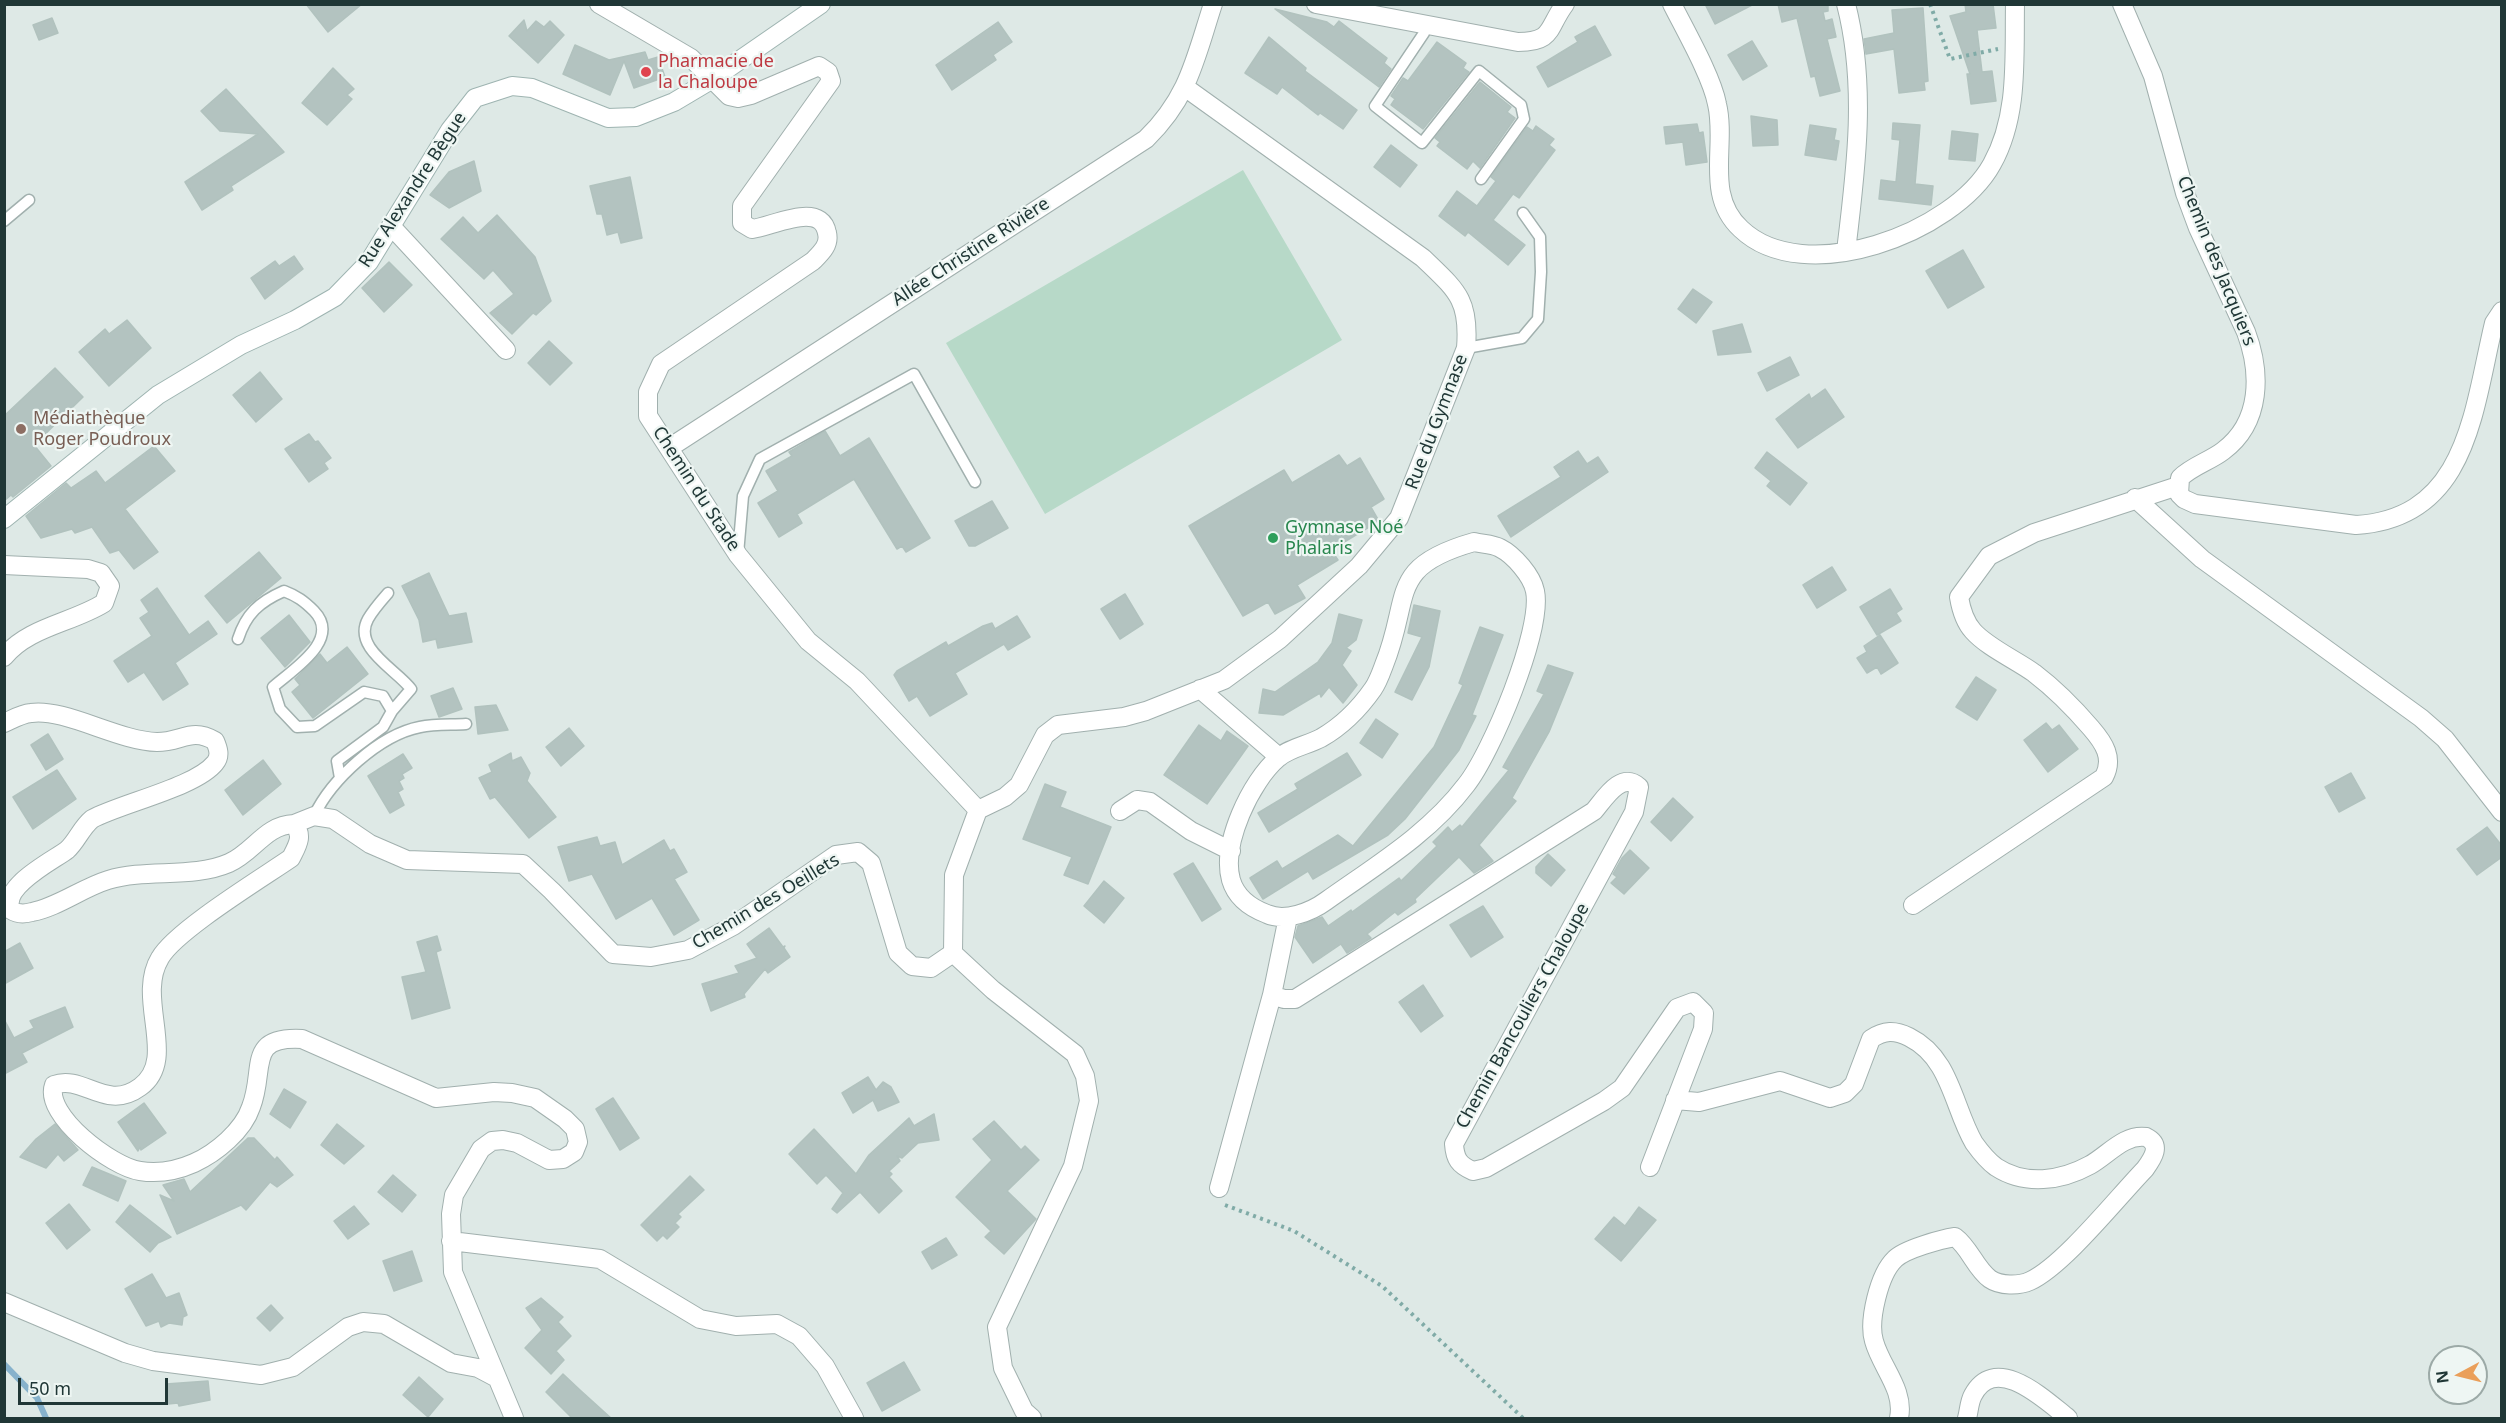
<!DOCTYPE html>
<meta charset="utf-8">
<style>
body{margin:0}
#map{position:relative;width:2506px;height:1423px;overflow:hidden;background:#dee9e6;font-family:"Noto Sans",sans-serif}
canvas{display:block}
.frame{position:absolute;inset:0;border:6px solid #203736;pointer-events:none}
.north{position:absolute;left:2428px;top:1345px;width:60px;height:60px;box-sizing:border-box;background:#eef6f3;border:2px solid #9caaa7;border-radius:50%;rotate:263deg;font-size:16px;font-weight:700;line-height:24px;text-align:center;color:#203736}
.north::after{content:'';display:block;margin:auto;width:21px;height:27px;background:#ea9f5a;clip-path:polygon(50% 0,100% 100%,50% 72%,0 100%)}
.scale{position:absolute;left:18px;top:1378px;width:150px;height:27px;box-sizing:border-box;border:3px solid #203736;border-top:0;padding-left:8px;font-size:18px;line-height:21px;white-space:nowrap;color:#203736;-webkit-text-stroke:4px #eef6f3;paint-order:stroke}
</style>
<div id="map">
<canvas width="2506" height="1423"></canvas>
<div class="frame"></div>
<div class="north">N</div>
<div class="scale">50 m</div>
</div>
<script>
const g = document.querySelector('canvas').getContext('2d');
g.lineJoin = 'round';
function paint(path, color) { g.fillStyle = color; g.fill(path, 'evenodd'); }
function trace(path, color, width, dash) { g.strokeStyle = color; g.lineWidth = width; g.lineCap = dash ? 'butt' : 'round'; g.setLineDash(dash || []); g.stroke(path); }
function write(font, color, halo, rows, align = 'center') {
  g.font = font + ' "Noto Sans",sans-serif'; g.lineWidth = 4.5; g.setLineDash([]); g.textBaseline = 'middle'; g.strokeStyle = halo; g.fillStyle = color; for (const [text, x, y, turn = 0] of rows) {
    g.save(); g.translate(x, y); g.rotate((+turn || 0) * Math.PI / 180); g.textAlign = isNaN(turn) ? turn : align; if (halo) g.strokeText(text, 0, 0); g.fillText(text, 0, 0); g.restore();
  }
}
paint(new Path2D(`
 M1243,170L1342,340L1045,514L946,343Z`), '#b7d9c8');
trace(new Path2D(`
 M4,1364L37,1398L46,1418`), '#87b2cc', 6);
const building = new Path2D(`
 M306,4H362L328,32Z
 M1705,4H1754L1715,24Z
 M1778,4H1828V11L1823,12L1825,21L1832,19L1836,37L1827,39L1840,91L1820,96L1815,76L1811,77L1797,18L1782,22Z
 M1965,4H1993L1996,28L1977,30L1982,72L1992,71L1996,101L1971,104L1967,74H1970L1950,16L1966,12Z
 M1923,8L1928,81L1924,82L1925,90L1899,93L1894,49L1866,54L1864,39L1894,33L1892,10Z
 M1275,9L1327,22L1334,27L1339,21L1387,58L1384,63L1391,69L1379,87Z
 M52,18L58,33L39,40L33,25Z
 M524,20L527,31L536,21L544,27L550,21L564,35L538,63L509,36Z
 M998,22L1012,42L993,55L996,60L952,90L936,65Z
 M1595,26L1611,55L1548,87L1537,67L1578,42L1575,37Z
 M1269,37L1306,68L1305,71L1357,110L1343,129L1320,113L1318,115L1282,87L1277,94L1245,73Z
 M1752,41L1767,66L1743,80L1728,55Z
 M1437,42L1466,63L1463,68L1469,72L1423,129L1391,105L1395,99L1391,96L1403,78L1408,81Z
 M575,45L609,60L645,52L648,60L658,57L665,77L634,88L624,61L610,95L563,74Z
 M333,68L354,89L347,95L352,99L327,125L302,103Z
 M1480,82L1511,107L1507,112L1515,118L1480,168L1473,161L1467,169L1437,146L1440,142L1435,138Z
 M226,89L284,152L231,186L233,190L202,210L185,182L258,134L220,131L201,111Z
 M1751,116L1777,120L1778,145L1753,146Z
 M1893,123L1920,125L1915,184L1933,186L1931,205L1879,199L1881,180L1896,182L1900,140L1892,139Z
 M1697,124L1699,133L1703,132L1707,162L1686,165L1683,142L1666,144L1664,127Z
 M1810,125L1836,129L1834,140L1839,141L1836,160L1805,155Z
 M1536,126L1554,139L1549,145L1555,150L1519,198L1513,194L1493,220L1525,245L1508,265L1468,232L1465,236L1439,216L1457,191L1477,206L1496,181L1491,177L1527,127L1533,131Z
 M1952,131L1978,134L1975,161L1949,159Z
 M1391,145L1417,165L1400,187L1374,167Z
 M474,161L481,191L449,208L430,195L449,172Z
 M630,177L642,238L621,243L618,232L607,235L602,214H597L590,186Z
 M497,215L535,257L551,301L536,315L533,313L512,334L490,313L514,294L493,270L484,279L441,239L463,217L478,233Z
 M1963,250L1984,287L1948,308L1926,271Z
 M294,256L303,269L265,299L251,278L275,261L279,266Z
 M389,262L412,285L384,312L362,288Z
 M1693,289L1712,302L1696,323L1678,309Z
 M127,320L151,348L109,386L79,352L105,329L109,334Z
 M1742,324L1751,352L1718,355L1713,331Z
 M549,341L572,363L550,385L528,363Z
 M1790,357L1799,375L1767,391L1758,373Z
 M55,368L83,397L34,445L51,466L13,497L11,495L4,501V416Z
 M260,372L282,399L256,422L233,395Z
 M1825,389L1844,417L1798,448L1776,419L1809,394L1811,399Z
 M825,431L840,456L869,438L930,538L906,552L902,546L897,549L854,479L797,514L802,523L779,537L758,503L778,491L766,471L792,456L789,452Z
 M309,434L315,442L318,441L331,458L324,463L328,469L309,482L285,449Z
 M154,446L175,471L125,509L158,552L134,569L119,550L110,553L92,527L75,533L72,529L41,538L26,516L66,483L71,488L96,471L105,483Z
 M1578,451L1587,464L1598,457L1608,472L1511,537L1498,516L1561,477L1554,467Z
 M1767,452L1807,483L1790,505L1767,486L1771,481L1755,468Z
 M1339,455L1347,466L1360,458L1384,499L1371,507L1379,521L1331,550L1338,560L1297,585L1305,598L1275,614L1268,602L1243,616L1189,526L1284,470L1292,483Z
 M992,501L1008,528L975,546H969L955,521Z
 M259,552L281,578L227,623L205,596Z
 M1832,567L1846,590L1817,608L1803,585Z
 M429,573L449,616L466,613L472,642L438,648L436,639L423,642L419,620L402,586Z
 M157,588L189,635L208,621L217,634L175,663L188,684L163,700L144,672L128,682L114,661L152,636L140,618L149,612L141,600Z
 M1890,589L1902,609L1896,613L1901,621L1877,635L1860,607Z
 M1125,594L1143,624L1120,639L1101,609Z
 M1414,605L1440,611L1429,667L1412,700L1395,692L1422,637L1408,633Z
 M1339,614L1362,620L1356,640L1346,648L1351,651L1342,665L1357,685L1343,703L1329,687L1321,697L1320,693L1283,715L1259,713L1263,689L1275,692L1318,662L1332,643Z
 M289,615L310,642L285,667L261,638Z
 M1017,616L1030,637L1008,650L1004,644L955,673L967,694L930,716L917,696L909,701L894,675L897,671L946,642L948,646L983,626L992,623L995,629Z
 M1480,627L1503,635L1472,715L1476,716L1459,750L1405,819L1388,835L1313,879L1308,871L1263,899L1250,878L1277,861L1282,869L1338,835L1353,846L1434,747L1463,685L1459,683Z
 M1880,635L1898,663L1881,674L1877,667L1867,673L1857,658L1867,652L1864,646Z
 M347,647L368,674L313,718L292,692L300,685L295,679L320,654L327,663Z
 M1548,665L1573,673L1549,732L1512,798L1516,801L1479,845L1493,861L1474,873L1459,857L1415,899L1416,902L1398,915L1395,912L1367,934L1371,938L1347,953L1341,944L1313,963L1295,937L1298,926L1322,917L1328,926L1351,910L1352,912L1399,878L1401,881L1437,846L1433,842L1448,827L1452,832L1460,825L1462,827L1509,770L1503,767L1544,694L1537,691Z
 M1976,677L1996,690L1977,720L1956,707Z
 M453,688L462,709L439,717L431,696Z
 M496,705L508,730L478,734L475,707Z
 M1376,719L1398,734L1382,758L1360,743Z
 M2046,723L2052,730L2059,725L2078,749L2048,772L2024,740Z
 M1199,725L1221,741L1227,731L1248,746L1207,804L1164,775Z
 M569,728L584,746L561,766L546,747Z
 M48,734L63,759L46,770L31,745Z
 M511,753L512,761L521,757L530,773L527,781L556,817L529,838L495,797L490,799L479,778L492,772L489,765Z
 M1347,753L1361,775L1269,832L1258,813L1298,789L1295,784Z
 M403,754L412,768L402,774L404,778L399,781L403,789L398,792L404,805L390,813L368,776Z
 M263,760L281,784L243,815L225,790Z
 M57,770L76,799L33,829L13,797Z
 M2351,773L2365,798L2339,812L2325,787Z
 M1045,784L1066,792L1060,807L1111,827L1088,884L1064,875L1072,857L1023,839Z
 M1673,798L1693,817L1671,841L1651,822Z
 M2487,827L2502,846V857L2477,875L2457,849Z
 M597,837L600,846L615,842L622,865L664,840L670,851L674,849L687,872L674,879L699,920L674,935L652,898L616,919L592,874L569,881L558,847Z
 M1630,850L1649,868L1624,894L1611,883L1617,877L1613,874L1622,858Z
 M1548,854L1565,870L1551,886L1536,873V867Z
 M1193,863L1221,909L1202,921L1174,874Z
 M1104,881L1124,898L1104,923L1084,906Z
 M1483,906L1503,937L1471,957L1450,925Z
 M769,928L783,947L785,946L784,948L790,957L768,973L765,969L744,994L745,997L711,1011L702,984L739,973L735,966L757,958L747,944Z
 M437,936L441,950L436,952L450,1008L412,1019L402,977L426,972L417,942Z
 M20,943L33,968L4,984V952Z
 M1423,985L1443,1016L1421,1032L1399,1002Z
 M65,1007L73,1027L22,1053L27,1062L4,1074V1019L14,1038L34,1028L30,1021Z
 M868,1077L876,1090L883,1082L891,1087L899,1102L878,1111L873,1100L853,1113L842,1093Z
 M284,1089L306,1102L290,1128L270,1114Z
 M613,1098L639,1138L620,1150L596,1109Z
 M144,1103L166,1133L141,1150L140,1147L138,1151L118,1122Z
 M934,1114L939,1140L918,1143L902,1158L897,1156L900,1161L889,1171L892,1174L889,1177L902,1191L879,1213L860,1192L837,1213L832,1209L843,1193L826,1175L817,1184L789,1154L814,1129L856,1174L869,1155L909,1118L914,1126Z
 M994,1121L1021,1150L1025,1146L1039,1160L1007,1191L1036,1219L1004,1254L985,1237L991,1231L956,1197L992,1160L973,1139Z
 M55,1124L78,1150L64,1161L58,1154L46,1168L20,1157L36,1139Z
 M337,1124L364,1146L344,1164L321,1145Z
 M248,1138H254L275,1160L277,1157L293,1175L277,1187L270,1182L246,1210L241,1205L177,1234L160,1195L174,1201L163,1185L184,1179L190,1192Z
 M92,1167L126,1181L118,1201L83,1185Z
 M393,1175L416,1195L402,1212L378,1192Z
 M690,1176L704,1190L678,1214L681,1217L675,1223L679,1227L667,1239L663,1235L657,1241L641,1225Z
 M69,1204L90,1230L67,1249L46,1223Z
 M130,1205L171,1237L158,1243L150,1252L116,1222Z
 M354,1206L369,1224L348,1239L334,1221Z
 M1639,1207L1656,1220L1621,1261L1595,1239L1614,1217L1625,1226Z
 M946,1238L957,1255L932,1269L922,1252Z
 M412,1251L422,1281L394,1291L383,1261Z
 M152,1274L166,1298L179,1293L187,1315L183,1317L182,1325L169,1323L161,1327L159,1321L146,1326L125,1289Z
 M541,1298L563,1317L558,1322L571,1336L556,1351L564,1360L551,1374L525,1348L542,1330L526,1308Z
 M271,1305L283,1318L270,1331L257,1318Z
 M904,1362L920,1390L882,1411L867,1383Z
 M563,1374L580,1390L612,1419H573L546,1392Z
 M419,1377L443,1399L428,1417L403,1395Z
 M208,1381L210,1400L179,1406L178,1403L168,1404L166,1384Z`);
paint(building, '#b3c3c0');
trace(building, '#b1c2be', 1.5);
const service = new Path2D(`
 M1426,25L1424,33L1375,106L1422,143L1479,71L1521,105L1524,119L1481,179
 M4,221L29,200
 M1466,348L1522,338L1538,319L1541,272L1540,237L1523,213
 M738,554L743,496L760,459L914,374L975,482
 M388,593C381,601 373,610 368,619C352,648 397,670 411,689L392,711
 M238,639C246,614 259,602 284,591C297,596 304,601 314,611C342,640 292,670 273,687L280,709L297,727L315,726L364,692L383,696L392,711L383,727L337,761L340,778
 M314,816C331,780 379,735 420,727C435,724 451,725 466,724`);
const minor = new Path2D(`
 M599,4L691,58L729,96L738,98L751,95L819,66L828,72L831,81L742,206V223L752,229C772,227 821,200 827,233C830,245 821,253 813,261L661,364L648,392V416L738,555L808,641L857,681L978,810
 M1316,4L1518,42C1554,42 1547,28 1565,4
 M1672,4C1685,30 1712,77 1717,104C1727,146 1704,195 1741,229C1804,289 1954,233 1992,164C2019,116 2014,58 2015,4
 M1846,4C1867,85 1856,170 1846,251
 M2122,4L2153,76L2185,193L2198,228L2246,332C2261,372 2262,422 2223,451C2210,461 2192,466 2180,478L2179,494L2184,499L2195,504L2356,525C2468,518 2473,410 2494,323L2502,311
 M391,226L506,350
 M669,448L1146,139C1189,97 1195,59 1213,4
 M2135,498L2202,559L2421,718L2445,739L2502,812
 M1474,542C1482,544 1493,544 1500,548C1514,555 1532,576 1535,591C1543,630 1491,754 1466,785C1429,834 1375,866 1326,901C1311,912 1285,922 1267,914C1251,908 1236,897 1231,880C1221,844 1251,781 1278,758C1289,748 1308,745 1321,738C1342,726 1359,709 1373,689C1378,682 1381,673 1384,665C1412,596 1386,567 1474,542Z
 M4,565L88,569L101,573L110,586L104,603C72,623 28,627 4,657
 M1200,689L1279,757
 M4,723C13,719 21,714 31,713C65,708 118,741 157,742C182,742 191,727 215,741C218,748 221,756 215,763C196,787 122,803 92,819C81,828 77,841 67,850C56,859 0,886 11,910C17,914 25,914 32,912C58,907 82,888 108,880C147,868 192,879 229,863C254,852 265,825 294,824C304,836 297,846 291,858C262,878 175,931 160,958C135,999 179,1059 140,1087C106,1112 83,1074 54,1085C43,1115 112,1167 140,1171C159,1174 176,1171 194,1163C216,1153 243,1131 251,1107C266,1069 245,1036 302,1039L436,1098L494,1092L512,1093L535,1098L565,1119L575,1129L578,1142L574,1152L563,1159L549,1160L517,1143L503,1140L492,1141L481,1149L454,1195L451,1214L453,1272L514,1418
 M978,810L1005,797L1019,785L1045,735L1058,725L1124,717L1146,711L1224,680L1280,639L1359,566L1399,518L1466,348C1470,299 1456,290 1423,258L1186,88
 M1120,811L1137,800L1150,802L1191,831L1231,851
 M294,824L314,816L333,819L370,844L407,860L523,864L552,891L613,954L651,957L688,950L733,926L836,855L858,852L871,863L898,953L912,966L931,968L953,953L954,875L978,810
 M1913,905L2104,777C2114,758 2104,743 2091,728C2073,707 2055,689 2034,673C2016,660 1987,647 1973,631C1964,621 1961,609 1959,597L1989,556L2034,533L2178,486
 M1288,917L1272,995L1284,999H1295L1594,811C1605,798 1621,771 1639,787L1634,812L1454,1144C1455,1159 1459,1165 1473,1171L1486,1168L1604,1101L1622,1088L1677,1008L1693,1002L1704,1013L1703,1029L1650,1167
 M953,953L993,990L1075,1054L1085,1076L1089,1101L1073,1166L997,1327L1003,1368L1024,1411L1032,1418
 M1675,1100L1699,1102L1780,1081L1830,1098L1845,1093L1854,1084L1871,1039C1884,1030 1895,1030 1909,1037C1951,1058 1953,1107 1974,1143C1979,1150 1989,1162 1996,1167C2025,1186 2061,1181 2090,1165C2108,1155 2124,1134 2146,1137C2162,1145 2153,1158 2145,1169C2117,1198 2063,1266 2030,1281C2019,1286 2000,1286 1990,1279C1975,1268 1970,1248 1955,1237C1942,1239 1905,1249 1895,1259C1879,1274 1868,1321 1874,1341C1881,1367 1905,1390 1899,1418
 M1219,1188L1272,995
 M451,1241L600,1259L700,1319L736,1326L777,1324L799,1336L825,1366L854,1418
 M4,1302L125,1353L153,1361L261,1375L293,1367L348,1327L363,1322L384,1324L451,1363L478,1368L495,1377
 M1967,1418C1969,1412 1969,1402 1973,1395C1996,1352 2046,1401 2068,1418`);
const secondary = new Path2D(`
 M4,519L158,395L241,345L295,320L335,297L369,262L450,130L475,98L512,86L532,88L608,118L636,117L674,102L711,80L821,4`);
trace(service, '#a1b0ae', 13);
trace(minor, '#a1b0ae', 20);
trace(secondary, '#9eb4b1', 20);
trace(new Path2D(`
 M1930,4L1950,59L1998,49
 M1225,1205L1294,1231L1382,1286L1523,1418`), '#80aba7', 4, [3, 4.5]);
trace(service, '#fff', 10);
trace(minor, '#fff', 18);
trace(secondary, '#fff', 18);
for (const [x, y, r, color] of [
 [646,72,6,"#e0444e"],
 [21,429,6,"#8d6e63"],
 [1273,538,6,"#2e9e5b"]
]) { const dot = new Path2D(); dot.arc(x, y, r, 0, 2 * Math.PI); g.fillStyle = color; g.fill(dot); trace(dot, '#eef6f3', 2); }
write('18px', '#be3a42', '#eef6f3', [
 ["Pharmacie de",658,62],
 ["la Chaloupe",658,83]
], 'left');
write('18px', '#203736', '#eef6f3', [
 ["Rue Alexandre Bègue",413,190,-57],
 ["Allée Christine Rivière",971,252,-33],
 ["Chemin des Jacquiers",2216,261,68],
 ["Rue du Gymnase",1437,422,-69],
 ["Chemin du Stade",696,489,57],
 ["Chemin des Oeillets",766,902,-31],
 ["Chemin Bancouliers Chaloupe",1523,1016,-61]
]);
write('18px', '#785e54', '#eef6f3', [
 ["Médiathèque",33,419],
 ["Roger Poudroux",33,440]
], 'left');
write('18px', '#27864d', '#eef6f3', [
 ["Gymnase Noé",1285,528],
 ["Phalaris",1285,549]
], 'left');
</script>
